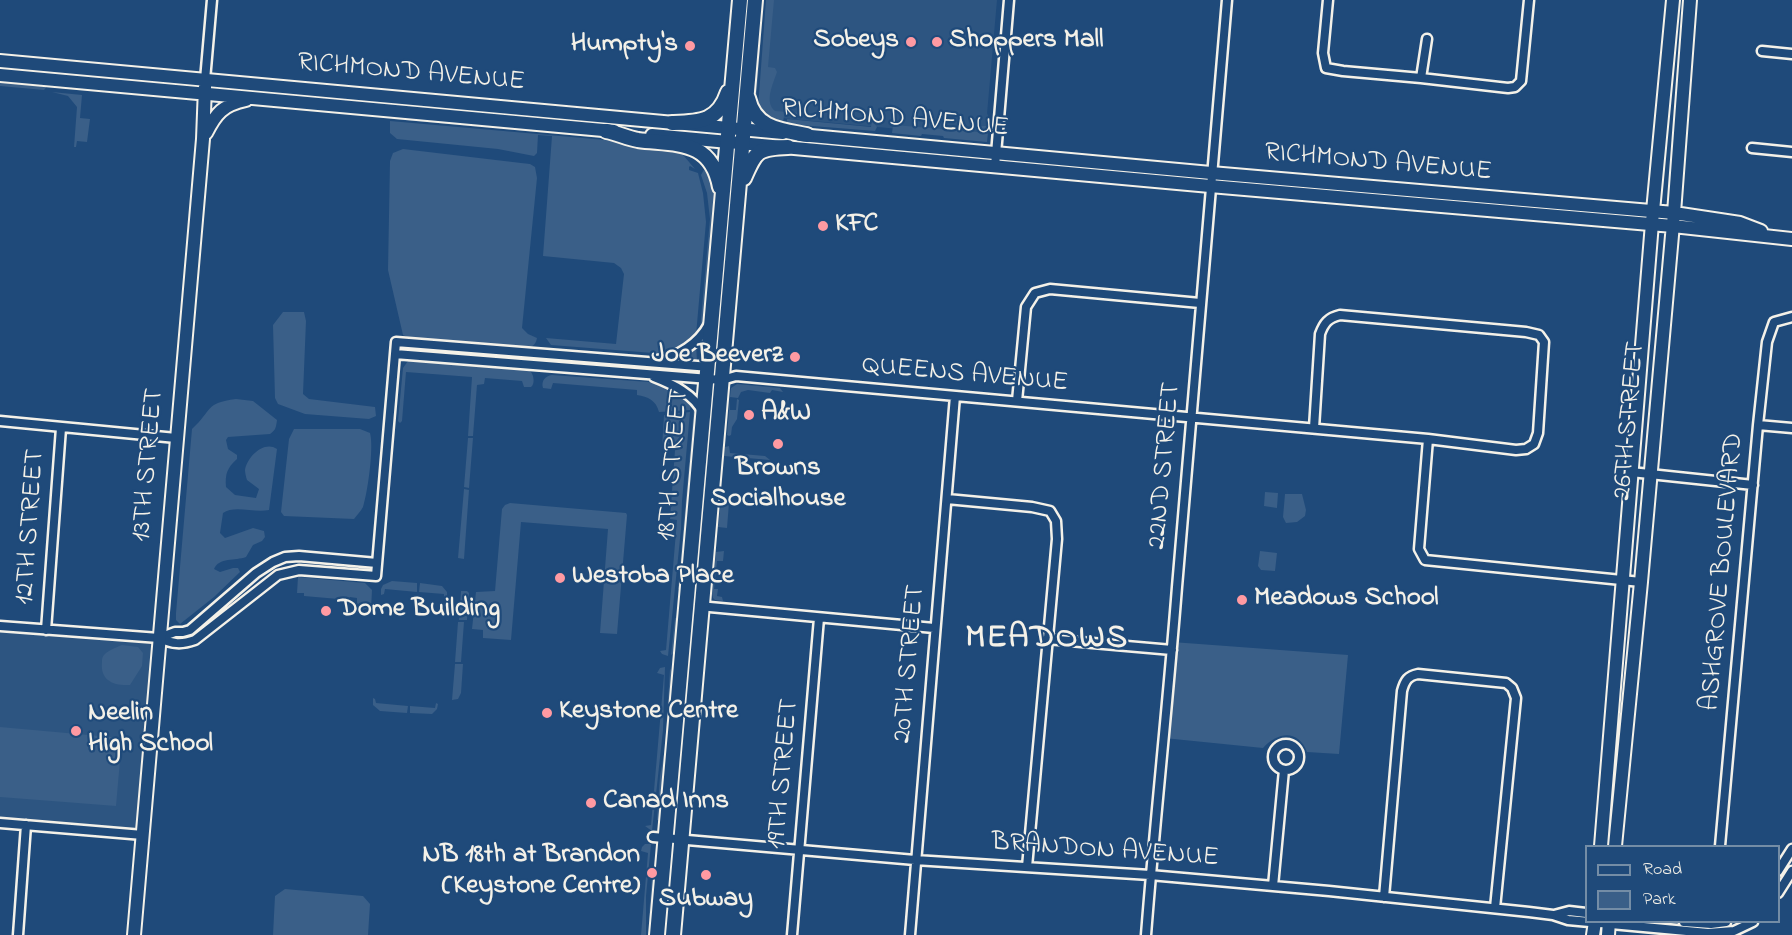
<!DOCTYPE html>
<style>
body{margin:0}
#map{position:relative;width:1792px;height:935px;overflow:hidden;background:#1f4a7a;font-family:"Indie Flower",sans-serif}
canvas{display:block}
.legend{position:absolute;left:1585px;top:845px;width:195px;height:78px;box-sizing:border-box;background:#1f4a7a;border:2px solid #748da6;margin:0;padding:8px 10px;list-style:none;font-size:18px;color:#f4f1e8}
.legend li{display:flex;align-items:center;gap:12px;height:30px}
.legend b{width:30px;border:2px solid #748da6}
</style>
<div id="map">
<canvas width="1792" height="935"></canvas>
<ul class="legend">
<li><b style="height:8px;background:#1f4a7a"></b>Road</li>
<li><b style="height:16px;background:#3a5f88"></b>Park</li>
</ul>
</div>
<script>
const g = document.querySelector('canvas').getContext('2d');
g.lineJoin = 'round';
function paint(path, color) { g.fillStyle = color; g.fill(path, 'evenodd'); }
function trace(path, color, width, dash) { g.strokeStyle = color; g.lineWidth = width; g.lineCap = dash ? 'butt' : 'round'; g.setLineDash(dash || []); g.stroke(path); }
function write(font, color, halo, rows, align = 'center') {
  g.font = font + ' "Indie Flower",sans-serif'; g.lineWidth = 4.5; g.setLineDash([]); g.textBaseline = 'middle'; g.strokeStyle = halo; g.fillStyle = color; for (const [text, x, y, turn = 0] of rows) {
    g.save(); g.translate(x, y); g.rotate((+turn || 0) * Math.PI / 180); g.textAlign = isNaN(turn) ? turn : align; if (halo) g.strokeText(text, 0, 0); g.fillText(text, 0, 0); g.restore();
  }
}
paint(new Path2D(`
 M770,0H997L985,137L770,117L760,106Z
 M0,623L159,638L143,835L0,823Z`), '#2d5581');
paint(new Path2D(`
 M766,0H774L768,67L775,68L777,72C773,84 764,102 775,111L801,113V117L784,115L783,124L767,119L758,108Z
 M761,37L756,104C748,88 756,53 761,37Z
 M0,81L47,85H48L44,90L0,86Z
 M52,92L82,95L80,118L90,119L87,142L77,141L76,147H74L77,107L68,96Z
 M987,113L989,123L987,142L944,138L943,136L922,134L921,136L892,133L894,118V125L977,132L978,126H986Z
 M393,116L614,136L626,140L392,119Z
 M787,119L871,127L872,121L877,127L875,131L787,124Z
 M390,121L662,145L678,149L695,169L690,166L689,167V170L698,173L703,193L706,222L696,335L688,342L666,354L551,345L546,338L616,344L624,274L621,268L614,263L543,256L552,136L538,135L537,153L534,156L498,149L397,139L390,133Z
 M403,149L521,163L530,164L535,167L537,178L522,328L528,334L537,338C536,344 533,347 526,348L411,339L403,335L388,270L390,161L393,153Z
 M707,164L715,183L717,199L705,320L700,330L710,219L707,193L701,175Z
 M283,312H304L306,321L303,394L309,399L375,407L376,416L369,419L305,414L278,404L275,398L273,325Z
 M696,344L697,361L675,359V358Z
 M407,348L530,357L532,359L530,360L407,351Z
 M548,359H549L695,370V373L549,362Z
 M415,360L524,368L531,372C534,376 535,384 531,387H524L522,381L485,378L484,384L477,385L473,436H468L472,377L406,372L402,421L400,423L398,421L403,368L408,361Z
 M552,375L649,382C665,386 678,392 691,403L690,410L659,412C656,400 648,397 637,395V390L553,383L551,389L543,388C541,381 545,376 552,375Z
 M737,384L780,388L783,392L772,390L770,393L748,390L741,392L738,398L730,397L731,388Z
 M236,399L253,401L277,420C276,427 276,430 270,434L228,437L226,440L228,449L237,455V459C227,468 225,474 226,487L235,495L256,498L259,489L247,480C246,477 245,472 245,470C247,457 264,440 277,449L269,510C254,513 234,505 223,513L220,533L225,538L253,528L264,531L265,537L262,541L253,545L246,557C235,561 219,557 214,569L220,572L233,568H238L240,572L214,597L180,624L176,620V613L192,429C213,410 204,403 236,399Z
 M730,399V410H736L737,399L739,400L737,419L732,427L731,435L729,436L727,435Z
 M694,407L698,412L683,589H678Z
 M690,412L682,501L681,529L668,656L662,654L660,651L666,650L677,520L670,519L675,450L662,448L664,415Z
 M294,429H360L370,433C374,447 368,491 363,507C361,511 357,515 354,519L284,516L281,512L289,439Z
 M468,438H473L469,488L464,487Z
 M729,446L730,453L765,456L770,460L724,456L725,447Z
 M464,489L469,490L464,559L458,558Z
 M1265,492L1278,493L1277,508L1264,506Z
 M1285,494H1302L1306,510L1305,516L1297,522L1286,523L1283,517Z
 M721,501L729,503L727,528L718,527Z
 M510,503L626,513L627,515L617,634L600,633L608,529L521,522L511,640L483,638V630L472,629L476,592L495,591L502,509L505,505Z
 M724,551L723,561H717L714,589H718L717,596L722,597L723,601L715,600L713,598L712,594L716,552Z
 M1260,551L1277,553L1275,571L1261,570L1258,566Z
 M298,577L365,583L372,590L371,610L365,609L361,611L355,608V606H357V598L350,597V600L304,596V593H297Z
 M392,581L417,583V592L385,589L384,594L381,595V589L383,585Z
 M420,583L442,586L447,592V599H444V594L419,592Z
 M461,591H467L469,593L467,620H459Z
 M675,618L681,619L676,651L671,655Z
 M458,622H464L461,662H455Z
 M1172,642L1348,655L1339,754L1307,752C1298,729 1278,732 1263,748L1164,738Z
 M122,645L138,647L143,653L142,666L130,685C114,686 100,681 102,662C102,659 102,657 105,654C109,650 117,647 122,645Z
 M455,664H463L461,693L458,699L452,700Z
 M665,667L663,730L652,831L645,826L651,825L664,675L657,673L660,668Z
 M670,669L674,673L663,821L657,820L660,776L665,748Z
 M373,698L375,699L376,703L408,706L407,713L380,711L373,705Z
 M436,703L438,704L437,709L432,714L410,713V706L435,708Z
 M0,727L122,738L116,806L0,797Z
 M645,844H651L646,896V935H641L648,853L641,851L642,847Z
 M652,875L654,876L656,892L653,935H649V917Z
 M285,889L363,896L370,904L368,935H273L275,896Z`), '#3a5f88');
const street = new Path2D(`
 M1328,0L1323,53L1326,68L1343,71L1421,78L1508,88L1515,87L1521,81L1529,0
 M1762,51L1792,54
 M1421,78L1427,39
 M205,80L212,0
 M1752,148L1792,152
 M995,166L1009,0
 M395,354L722,380L736,376L1428,439L1516,450L1526,449L1534,444L1538,433L1544,342L1539,335L1526,332L1340,315C1328,318 1324,323 1320,334L1314,428
 M657,360C678,357 699,343 709,324
 M654,377C672,384 694,394 703,413
 M1017,401L1026,307L1035,293L1050,289L1200,303
 M0,421L176,438
 M1758,425L1792,428
 M1428,439L1419,549L1425,560L1641,582
 M1631,472L1753,485
 M947,499L1032,507L1050,511L1056,521L1057,539L1027,867
 M699,606L934,628
 M0,626L159,638C173,644 181,645 195,640L278,575L299,570L376,576L396,342L710,367
 M46,630L61,428
 M159,638L175,632H183L190,630L256,573L273,562L285,557L299,556L377,563
 M1047,639L1172,650
 M1273 757a13 13 0 1 1 26 0a13 13 0 1 1-26 0Z
 M0,823L143,835
 M653,837L915,860L1150,875L1329,891L1529,912L1553,915L1568,920L1708,933L1734,931L1753,922
 M1720,846L1758,425L1767,342L1774,322L1792,317
 M1778,871L1792,849
 M1273,886L1284,770
 M1778,893L1792,871
 M1384,897L1402,691C1405,680 1408,676 1418,674L1506,683L1512,688L1516,698L1495,908
 M1554,915L1569,911L1586,913
 M1684,922L1711,924L1726,922
 M18,935L26,825
 M792,935L819,618
 M910,935L955,396
 M1146,935C1155,819 1168,703 1177,587C1194,392 1209,196 1227,0`);
const secondary = new Path2D(`
 M0,61L783,133
 M0,75L614,131
 M206,133C216,113 223,105 246,100
 M652,135L1210,186L1673,226L1792,239
 M800,135L1211,173L1674,213L1740,223L1761,231
 M1601,846L1653,211L1673,0
 M1615,846L1641,582L1674,213L1690,0
 M134,935L203,139L205,87
 M1593,935L1595,922
 M1608,935L1609,922`);
const primary = new Path2D(`
 M748,98C755,129 781,130 807,135
 M672,123C700,122 718,122 728,92
 M606,131C617,133 627,138 638,140C676,145 711,139 720,187
 M744,178C756,151 757,148 788,147
 M657,935L740,0
 M673,935L755,0`);
trace(street, '#f4f1e8', 13);
trace(secondary, '#f4f1e8', 16);
trace(primary, '#f4f1e8', 18);
trace(street, '#1f4a7a', 8);
trace(secondary, '#1f4a7a', 12);
trace(primary, '#1f4a7a', 14);
for (const [x, y, r, color] of [
 [911,42,6,"#ff9aa2"],
 [937,42,6,"#ff9aa2"],
 [690,46,6,"#ff9aa2"],
 [823,226,6,"#ff9aa2"],
 [795,357,6,"#ff9aa2"],
 [749,415,6,"#ff9aa2"],
 [778,444,6,"#ff9aa2"],
 [560,578,6,"#ff9aa2"],
 [1242,600,6,"#ff9aa2"],
 [326,611,6,"#ff9aa2"],
 [547,713,6,"#ff9aa2"],
 [76,731,6,"#ff9aa2"],
 [591,803,6,"#ff9aa2"],
 [652,873,6,"#ff9aa2"],
 [706,875,6,"#ff9aa2"]
]) { const dot = new Path2D(); dot.arc(x, y, r, 0, 2 * Math.PI); g.fillStyle = color; g.fill(dot); trace(dot, '#1f4a7a', 2); }
write('bold 27px', '#f4f1e8', '#1f4a7a', [
 ["Sobeys",899,42,"right"],
 ["Shoppers Mall",949,42],
 ["Humpty's",678,46,"right"],
 ["KFC",835,226],
 ["Joe Beeverz",783,357,"right"],
 ["A&W",761,415],
 ["Browns",778,470,"center"],
 ["Socialhouse",778,501,"center"],
 ["Westoba Place",572,578],
 ["Meadows School",1254,600],
 ["Dome Building",338,611],
 ["Keystone Centre",559,713],
 ["Neelin",88,715],
 ["High School",88,746],
 ["Canad Inns",603,803],
 ["NB 18th at Brandon",640,857,"right"],
 ["(Keystone Centre)",640,888,"right"],
 ["Subway",706,901,"center"]
], 'left');
write('27px', '#f4f1e8', '#1f4a7a', [
 ["RICHMOND AVENUE",411,74,5],
 ["RICHMOND AVENUE",895,120,5],
 ["RICHMOND AVENUE",1378,164,5],
 ["QUEENS AVENUE",965,376,5],
 ["26TH STREET",1631,421,-85],
 ["13TH STREET",150,465,-85],
 ["18TH STREET",675,465,-85],
 ["22ND STREET",1166,466,-85],
 ["12TH STREET",32,527,-86],
 ["ASHGROVE BOULEVARD",1724,572,-85],
 ["20TH STREET",911,664,-85],
 ["19TH STREET",785,774,-85],
 ["BRANDON AVENUE",1105,852,4]
]);
g.letterSpacing = '1.5px';
write('bold 33px', '#f4f1e8', '#1f4a7a', [
 ["MEADOWS",1047,641]
]);
g.letterSpacing = '0px';
</script>
